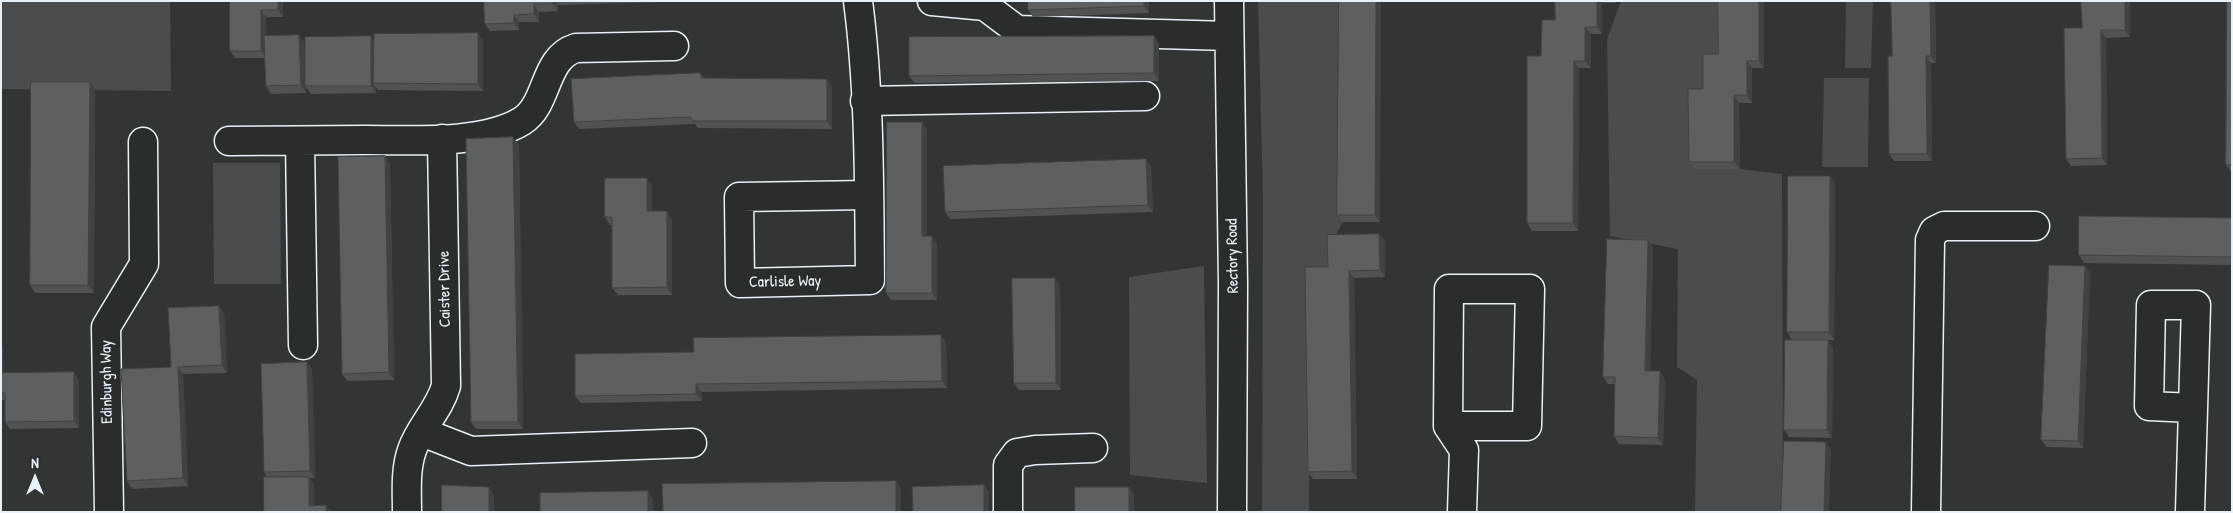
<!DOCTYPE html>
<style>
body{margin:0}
#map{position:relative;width:2233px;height:513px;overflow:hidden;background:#323536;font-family:"Patrick Hand",sans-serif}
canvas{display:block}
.frame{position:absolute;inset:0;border:2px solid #e8f1f8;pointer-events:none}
.north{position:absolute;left:10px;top:453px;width:50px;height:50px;-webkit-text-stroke:4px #2a2d2e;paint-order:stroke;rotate:0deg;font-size:14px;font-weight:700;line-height:20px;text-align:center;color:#e8f1f8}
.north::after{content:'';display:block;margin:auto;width:18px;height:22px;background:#e8f1f8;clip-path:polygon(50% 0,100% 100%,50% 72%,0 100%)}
</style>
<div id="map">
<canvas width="2233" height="513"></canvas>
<div class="frame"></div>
<div class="north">N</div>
</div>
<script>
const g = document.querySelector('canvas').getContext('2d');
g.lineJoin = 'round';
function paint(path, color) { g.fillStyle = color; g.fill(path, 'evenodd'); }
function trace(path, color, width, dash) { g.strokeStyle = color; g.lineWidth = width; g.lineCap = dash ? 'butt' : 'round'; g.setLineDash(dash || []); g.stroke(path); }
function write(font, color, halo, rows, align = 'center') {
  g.font = font + ' "Patrick Hand",sans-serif'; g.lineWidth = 4; g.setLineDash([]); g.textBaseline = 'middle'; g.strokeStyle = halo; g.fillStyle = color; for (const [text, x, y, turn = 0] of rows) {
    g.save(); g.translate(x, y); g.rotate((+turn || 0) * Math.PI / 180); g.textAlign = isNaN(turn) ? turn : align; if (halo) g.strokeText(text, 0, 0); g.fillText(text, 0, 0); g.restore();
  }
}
paint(new Path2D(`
 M1,1H170L171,91L1,89Z
 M1258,1H1344L1343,222L1332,242L1333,274L1310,275L1309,512H1262L1263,198Z
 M1621,1H1726L1729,70L1694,169H1740L1782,174L1783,512H1695L1697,380L1677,367L1678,249L1610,236L1607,39Z
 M1846,1H1873L1871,68H1845Z
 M1824,78H1869L1868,167H1822Z
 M213,163H280L281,284H214Z
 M1204,266L1207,483L1130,475L1129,277Z`), '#494d4f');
const minor = new Path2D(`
 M858,1C870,93 869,188 870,280L740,283L739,197L869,195
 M932,1L985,6L1017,30L1229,36
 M1229,1L1233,284L1232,512
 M865,101L1145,96
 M229,141C274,141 320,140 365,140C410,140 483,145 522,121C549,104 543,58 576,48L674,46
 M300,141L303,345
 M1448,426H1527L1530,289H1449L1448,426L1464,450L1462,512
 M422,432L471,451L692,443
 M109,512L106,327L144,264L143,142
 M407,512C407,492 405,470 412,450C420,427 439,410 446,386L442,139
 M1008,512V465L1017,453L1035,450L1093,448
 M1926,512L1930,240L1934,231L1944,226H2035
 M2190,512L2196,305H2151L2149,406L2193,408`);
trace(minor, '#e8f1f8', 31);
trace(minor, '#2a2d2e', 28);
paint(new Path2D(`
 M230,1H283V17H266V36L304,42L305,63L374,40H483V91L378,90L376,87V93L311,94L306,87V93L271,94L266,86L264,58H235L230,51Z
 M484,1H695L558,5V11L539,12V22H519V30L490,31L485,24Z
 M1149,1V13L1033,17L1028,10Z
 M1339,1L1380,222H1343L1337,215Z
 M1555,1H1616V3H1602V34H1591V68H1579L1578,231H1532L1527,223L1541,56L1555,20Z
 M1718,1H1764V68H1752V103H1739L1740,169H1694L1689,162L1718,54Z
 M1935,1L1936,63H1931L1932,161H1894L1889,154L1892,56Z
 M2081,1H2130V37L2106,38L2107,165L2071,166L2066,159L2082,28Z
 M2232,1V172H2231L2226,165Z
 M1159,43V81L915,83L909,76Z
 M700,73L704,78L832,86V129L698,128L695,124L579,129L574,122Z
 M90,82L95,90L94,293H35L30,285Z
 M927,129V236L937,244V300H891L886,293Z
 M519,145L523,429H476L471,422Z
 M385,156L390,164L394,380L347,381L342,374Z
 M1146,159L1151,167L1153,212L950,219L945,212Z
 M1835,183L1834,340H1792L1787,332Z
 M652,185V211L672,219V295H618L612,288V225H610L605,217Z
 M2232,218V265L2084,263L2079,255Z
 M1379,234L1385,241V277L1354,278L1357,479H1313L1308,472L1328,267Z
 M1648,240L1653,248L1650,371L1665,379L1663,445L1619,444L1614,436L1615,384H1608L1603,377Z
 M2085,266L2090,273L2083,448L2047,447L2041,440Z
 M1060,285L1061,390H1019L1014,383Z
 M219,306L224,313L227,373L183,374L188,486L132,489L127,481L171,367Z
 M1828,340L1833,348L1832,438L1789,437L1784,430Z
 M946,342L947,388L701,392L702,401L581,403L575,396L694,352Z
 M1,345L3,347V373L79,380V428L10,429L5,422V400H1Z
 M307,362L312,370L315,478H309L314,485V505L264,512L267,477L264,472Z`), '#4f5355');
paint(new Path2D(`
 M278,1H283V17L278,10Z
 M553,1H555L558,5V11L553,4Z
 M1144,1H1149V13L1144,6Z
 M1376,1H1381L1380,222L1375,215Z
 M1597,1H1601L1602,3V34L1597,27Z
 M1759,1H1764V68L1759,61Z
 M1930,1H1935L1936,63L1931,56Z
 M2125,1H2130V37L2125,30Z
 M534,4L539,12V22L534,14Z
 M261,10L266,17V58L261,51Z
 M514,15L519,22V30L514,23Z
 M1585,27L1591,34V68L1585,61Z
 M2101,30L2106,38L2107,165L2102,158Z
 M478,33L483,40V91L478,84Z
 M299,35L304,42L306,93L301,85Z
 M371,36L376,43L373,83L376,87V93L371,86Z
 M1154,36L1159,43V81L1154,73Z
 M1926,56L1931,63L1932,161L1927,154Z
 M1574,61L1579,68L1578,231L1573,223Z
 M1747,61L1752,68V103L1747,95Z
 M827,79L832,86V129L827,121Z
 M90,82L95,90L94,293L88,285Z
 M1734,95L1739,103L1740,169L1734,162Z
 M922,122L927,129V244L922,236Z
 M513,137L519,145L523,429L518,422Z
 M385,156L390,164L394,380L389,372Z
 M1146,159L1151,167L1153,212L1148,205Z
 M1830,176L1835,183L1834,340L1829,332Z
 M647,178L652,185V219L647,211Z
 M667,211L672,219V295L667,287Z
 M1379,234L1385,241V277L1380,270Z
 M932,236L937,244V300L932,293Z
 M1648,240L1653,248L1650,379L1645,371Z
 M2085,266L2090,273L2083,448L2078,441Z
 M1349,271L1354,278L1357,479L1352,471Z
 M1055,278L1060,285L1061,390L1056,383Z
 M219,306L224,313L227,373L222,365Z
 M941,335L946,342L947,388L942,381Z
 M1828,340L1833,348L1832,438L1827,430Z
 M1,345L3,347L4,380L1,377Z
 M307,362L312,370L315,478L310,471Z
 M178,367L183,374L188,486L183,478Z
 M1660,371L1665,379L1663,445L1658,438Z
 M74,372L79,380V428L74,421Z
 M696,384L701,392L702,401L696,394Z
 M1826,442L1831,450L1829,512H1824Z
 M309,477L314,485V512L309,506Z
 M896,481L901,489V512H896Z
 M984,485L989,492V512H984Z
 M489,487L494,495V512H489Z
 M1129,487L1134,494V512H1129Z
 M648,491L653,499L654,512H648Z
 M326,505L331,512H326Z`), '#404345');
const building = new Path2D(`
 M230,1H278V10H261V51H230Z
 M484,1H553V4H534V14L514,15V23L485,24Z
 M1028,1H1144V6L1028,10Z
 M1339,1H1376L1375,215H1337Z
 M1555,1H1597V27H1585V61H1574L1573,223H1527V56H1541L1542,20H1555Z
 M1718,1H1759V61H1747V95H1734V162H1689L1688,89H1703V54H1718Z
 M1891,1H1930L1931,56H1926L1927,154H1889L1888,56H1892Z
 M2081,1H2125V30H2101L2102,158L2066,159L2064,28H2082Z
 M2227,1H2232V165H2226Z
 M478,33V84L373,83L374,34Z
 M299,35L301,85L266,86L264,36Z
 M371,36V86H305V37Z
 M1154,36V73L909,76V37Z
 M700,73L701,78L827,79V121H693L690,117L574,122L571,79Z
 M31,82H90L88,285H30Z
 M887,122H922V236H932V293H886Z
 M513,137L518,422H471L466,139Z
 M385,156L389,372L342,374L338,157Z
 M1146,159L1148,205L945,212L943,166Z
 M1788,176H1830L1829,332H1787Z
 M605,178H647V211H667V287L612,288V217H605Z
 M2079,216L2232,218V257L2079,255Z
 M1379,234L1380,270L1349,271L1352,471L1308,472L1305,267H1328L1327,235Z
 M1607,239L1648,240L1645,371H1660L1658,438L1614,436L1615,377H1603Z
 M2049,265L2085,266L2078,441L2041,440Z
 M1012,278H1055L1056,383H1014Z
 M219,306L222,365L178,367L183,478L127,481L121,369L171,367L168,308Z
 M941,335L942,381L696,384V394L575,396V354L694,352L693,338Z
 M1785,340H1828L1827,430H1784Z
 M307,362L310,471L264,472L261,364Z
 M74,372V421L5,422V393H1V373Z
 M1784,441L1826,442L1824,512H1781Z
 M264,477H309V506L326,505V512H264Z
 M896,481V512H663L662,484Z
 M442,485L489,487V512H442Z
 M984,485V512H913L912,487Z
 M1075,487H1129V512H1075Z
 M648,491V512H540V493Z`);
paint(building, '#5c6063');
trace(building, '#404345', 1);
write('16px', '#e8f1f8', '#2a2d2e', [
 ["Rectory Road",1233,256,-91],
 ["Carlisle Way",785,282,-1],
 ["Caister Drive",445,289,-91],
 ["Edinburgh Way",107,382,-91]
]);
</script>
